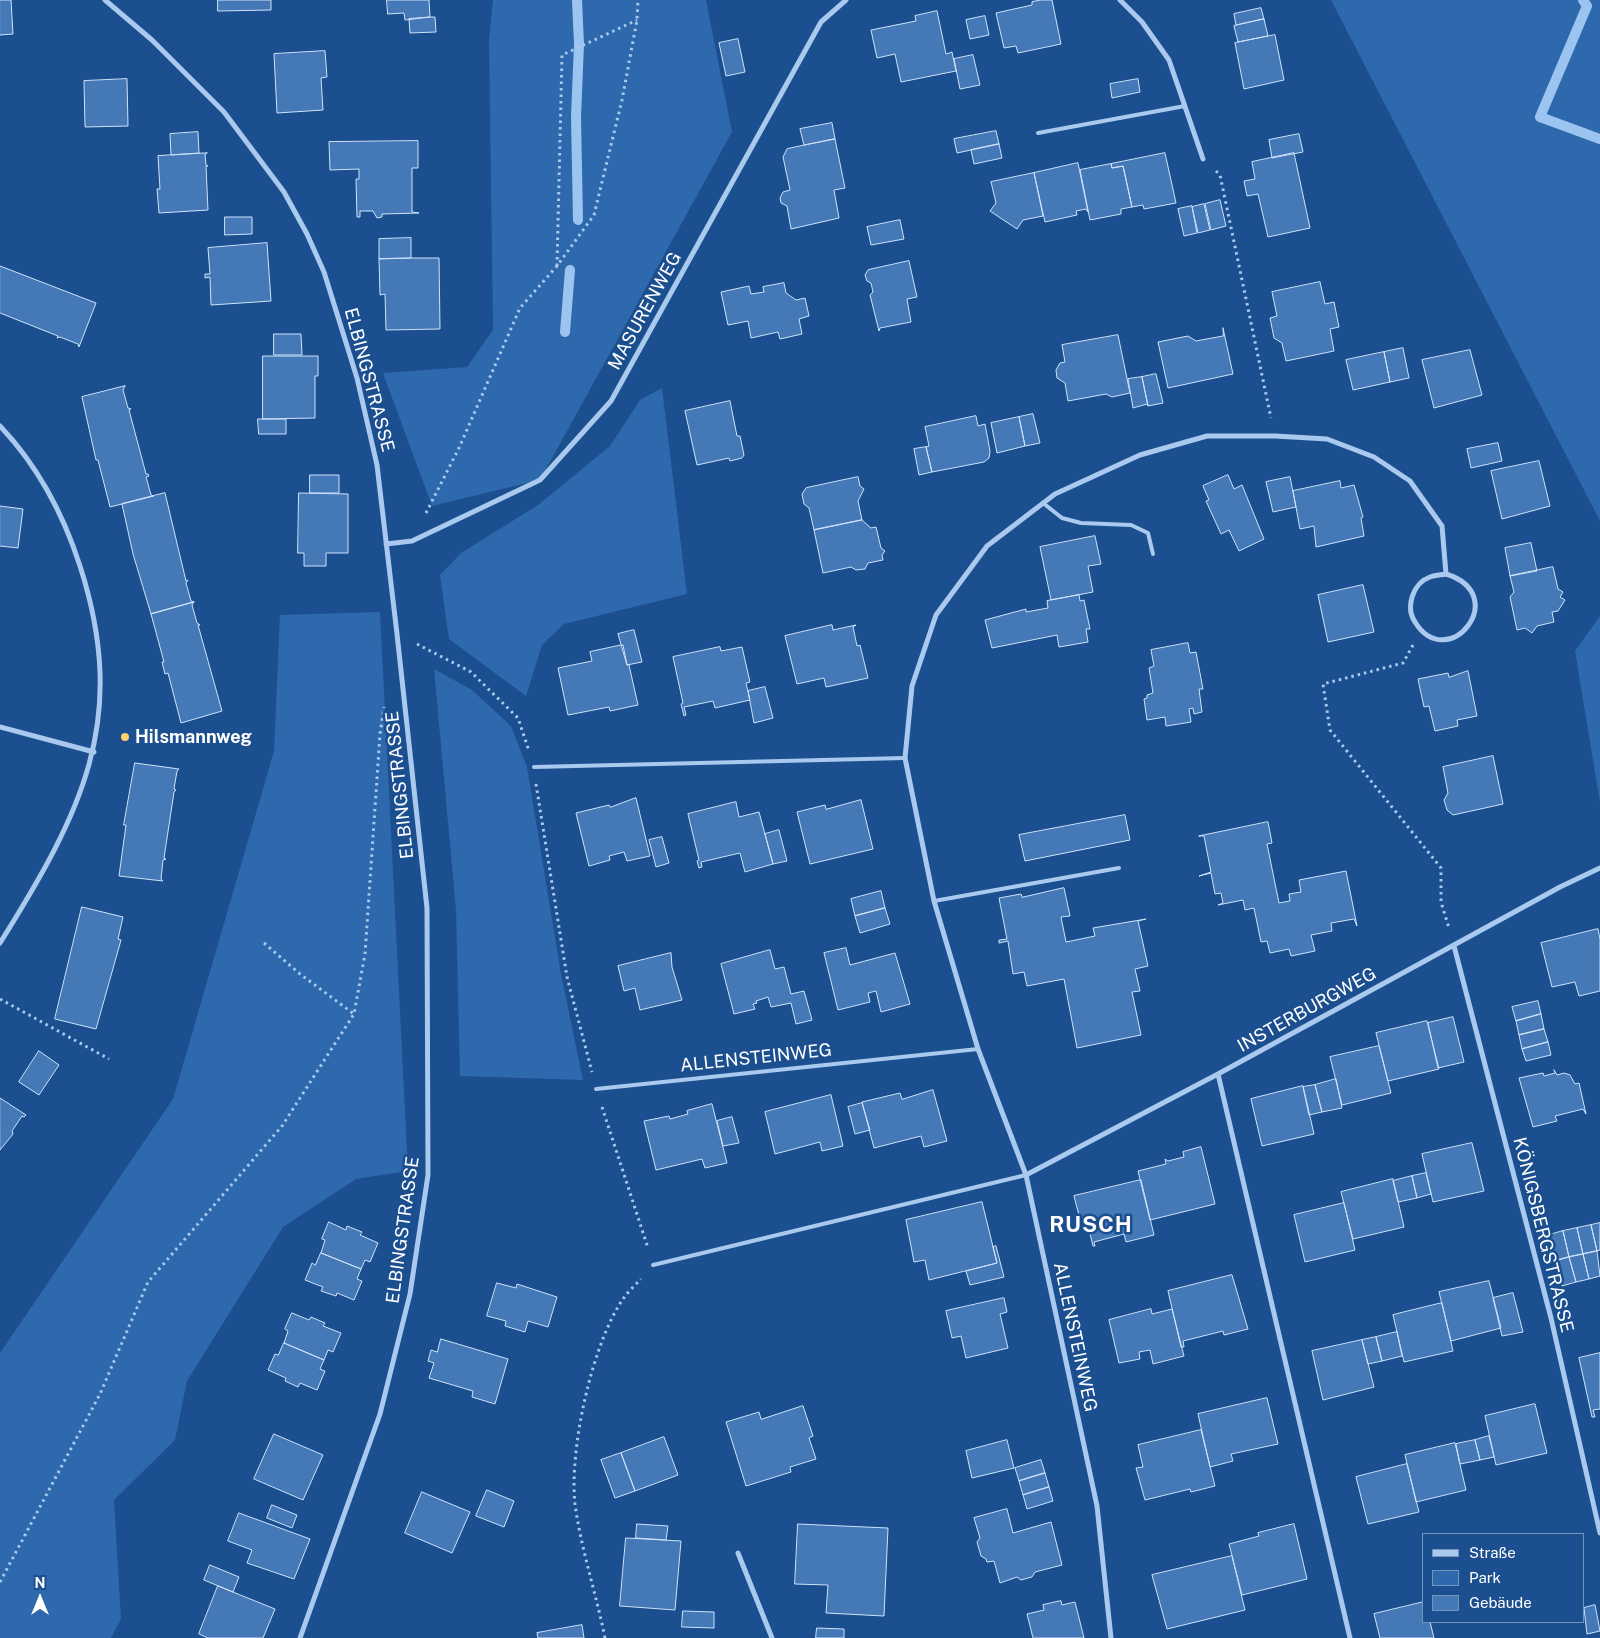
<!DOCTYPE html>
<meta charset="utf-8">
<style>
body{margin:0}
#map{position:relative;width:1600px;height:1638px;overflow:hidden;background:#1b4f8f;font-family:"Public Sans",sans-serif}
canvas{display:block}
.legend{position:absolute;left:1422px;top:1533px;width:162px;height:90px;box-sizing:border-box;background:#1b4f8f;border:1px solid #7695bc;margin:0;padding:6px 9px;list-style:none;font-size:15px;color:#fff}
.legend li{display:flex;align-items:center;gap:10px;height:25px}
.legend b{width:25px;border:1px solid #7695bc}
.north{position:absolute;left:15px;top:1573px;width:50px;height:50px;-webkit-text-stroke:4px #1b4f8f;paint-order:stroke;rotate:0deg;font-size:14px;font-weight:700;line-height:20px;text-align:center;color:#fff}
.north::after{content:'';display:block;margin:auto;width:18px;height:22px;background:#fff;clip-path:polygon(50% 0,100% 100%,50% 72%,0 100%)}
</style>
<div id="map">
<canvas width="1600" height="1638"></canvas>
<ul class="legend">
<li><b style="height:6px;background:#a9c9ee"></b>Straße</li>
<li><b style="height:14px;background:#2e69ad"></b>Park</li>
<li><b style="height:14px;background:#4478b7"></b>Gebäude</li>
</ul>
<div class="north">N</div>
</div>
<script>
const g = document.querySelector('canvas').getContext('2d');
g.lineJoin = 'round';
function paint(path, color) { g.fillStyle = color; g.fill(path, 'evenodd'); }
function trace(path, color, width, dash) { g.strokeStyle = color; g.lineWidth = width; g.lineCap = dash ? 'butt' : 'round'; g.setLineDash(dash || []); g.stroke(path); }
function write(font, color, halo, rows, align = 'center') {
  g.font = font + ' "Public Sans",sans-serif'; g.lineWidth = 5; g.setLineDash([]); g.textBaseline = 'middle'; g.strokeStyle = halo; g.fillStyle = color; for (const [text, x, y, turn = 0] of rows) {
    g.save(); g.translate(x, y); g.rotate((+turn || 0) * Math.PI / 180); g.textAlign = isNaN(turn) ? turn : align; if (halo) g.strokeText(text, 0, 0); g.fillText(text, 0, 0); g.restore();
  }
}
paint(new Path2D(`
 M493,0H706L732,132L540,480L432,506L383,373L467,367L493,330L489,40Z
 M1331,0H1600V521Z
 M662,388L687,594L564,624L542,645L526,696L449,639L440,575L461,553L538,505L610,446L640,400Z
 M380,612L408,1171L356,1179L283,1227L187,1381L175,1440L114,1500L121,1619L111,1638H0V1353L173,1099L274,751L280,615Z
 M1600,616V803L1575,651Z
 M434,669L472,690L511,726L527,767L561,974L583,1080L460,1076L456,910Z`), '#2e69ad');
trace(new Path2D(`
 M577,0L579,44L576,117L578,220
 M1583,0L1587,6L1540,117L1600,139
 M565,332L570,270`), '#9cc4f0', 10);
const building = new Path2D(`
 M0,0H11L13,34L0,35Z
 M218,0H271V10L218,11Z
 M387,0H429L430,17L405,20L404,13L388,14Z
 M1041,0H1052L1061,44L1018,53L1016,46L1004,48L996,13L1032,5V2Z
 M1261,8L1264,19L1236,25L1234,14Z
 M937,11L946,54L952,52L956,71L901,82L895,54L877,58L871,30L916,21L915,16Z
 M985,16L989,35L970,39L966,20Z
 M430,17H435L436,32L410,33L409,19Z
 M1264,19L1268,36L1238,42L1234,26Z
 M1275,35L1284,80L1244,89L1235,43Z
 M738,39L745,72L726,76L719,43Z
 M325,51L327,77L321,78L323,110L277,113L274,54Z
 M973,55L980,85L960,89L954,59Z
 M127,79L128,126L85,127L84,81Z
 M1138,79L1140,92L1112,98L1110,84Z
 M832,123L835,139L804,145L800,129Z
 M996,131L999,144L957,153L954,139Z
 M198,132L199,153L171,155L170,134Z
 M1299,134L1303,152L1272,158L1269,140Z
 M835,139L845,188L834,190L839,218L791,229L787,206L781,203L780,198L783,192L790,190L783,157L787,149Z
 M418,141V168H412V212L419,213L382,214V217L377,218L373,211H360V217H357L356,179H359V169L330,170L329,142Z
 M999,144L1002,158L974,164L971,150Z
 M207,153L205,154L206,165L208,166H206L208,210L159,213L157,189H160L158,156Z
 M1165,153L1176,203L1144,209L1143,205L1132,207L1123,166L1112,168L1111,164Z
 M1294,153L1310,228L1268,237L1258,194L1247,196L1244,181L1255,179L1252,162Z
 M1078,163L1088,212L1086,209L1076,211L1077,215L1045,222L1034,173Z
 M1111,164L1112,168L1123,166L1132,207L1121,209V214L1090,220L1080,170Z
 M1034,173L1043,216L1023,220L1017,229L990,211L996,203L991,182Z
 M1220,200L1226,226L1211,230L1205,204Z
 M1204,204L1210,230L1198,233L1192,207Z
 M1192,206L1197,233L1184,236L1178,209Z
 M225,217H252V234L225,235Z
 M900,220L904,239L871,245L867,227Z
 M411,238V258L379,259V239Z
 M267,243L271,301L211,305L210,277L205,278V274H210L208,248Z
 M411,258H439L440,329L386,330L385,294L380,295L379,259Z
 M909,261L917,297L907,299L911,322L880,328L879,331L870,295L873,292L871,283L867,281L865,275L868,270Z
 M0,266L96,303L79,347L78,344L60,337L57,338L58,336L0,313Z
 M1320,282L1325,304L1334,302L1339,327L1330,329L1334,351L1286,361L1282,343L1274,338L1270,318L1277,316L1272,292Z
 M784,283L786,293L796,300L805,298L809,316L799,319L802,334L780,339L778,332L751,338L748,321L728,325L721,292L749,286L751,294L764,292L763,287Z
 M1223,328L1233,374L1168,388L1158,342L1188,336L1196,341L1223,336Z
 M274,334H301L302,355H274Z
 M1118,335L1130,393L1112,397L1106,394L1068,401L1065,383L1057,378L1056,370L1060,363L1065,362L1062,345Z
 M1403,348L1409,378L1390,382L1384,352Z
 M1470,350L1482,395L1434,408L1422,360Z
 M1384,352L1390,382L1353,390L1346,360Z
 M263,356H318V376H315V418L263,419Z
 M1156,374L1163,403L1148,406L1142,377Z
 M1142,377L1148,406L1147,404L1133,408L1128,379Z
 M125,386L123,390L128,408L131,409L129,410L146,474H148L149,476L146,477L151,495L154,496L110,507L98,460H96L82,397Z
 M730,401L737,436H740L744,455L742,458L730,461L729,458L697,465L685,411Z
 M1033,414L1040,443L1025,446L1019,417Z
 M976,416L978,426L985,424L990,451L989,458L984,462L932,472L926,447L929,446L925,427Z
 M1019,417L1025,446L997,453L991,423Z
 M258,419H286V434H259Z
 M1498,443L1502,461L1471,468L1467,449Z
 M926,447L932,472L919,475L914,449Z
 M1539,461L1550,506L1502,519L1491,471Z
 M310,475H339V493H310Z
 M1228,475L1234,489L1242,485L1264,539L1239,551L1229,530L1221,534L1206,501L1209,500L1203,486Z
 M858,477L860,486L864,489L858,501L862,520L814,530L809,508L804,504L802,494L806,488Z
 M1290,477L1296,507L1273,512L1266,482Z
 M1340,481L1341,488L1354,485L1363,517L1361,518L1364,536L1316,547L1314,526L1300,529L1293,491Z
 M165,493L186,581L188,580L186,583L191,601L194,602L151,614L133,554L122,504Z
 M299,493L348,494V553H326V566H304V553H298Z
 M0,506L23,509L18,548L0,546Z
 M862,520L871,528L876,527L881,548L885,551L882,555L883,560L868,563L865,569L856,570L851,567L823,573L814,530Z
 M1095,536L1101,564L1088,566L1093,592L1051,600L1040,547Z
 M1531,543L1537,571L1510,576L1505,548Z
 M1553,567L1558,589L1563,592L1560,597L1565,600L1558,611L1552,612L1554,622L1537,626L1532,633L1525,628L1517,630L1510,597L1514,592L1510,576Z
 M1363,585L1374,632L1328,642L1318,595Z
 M1079,595L1080,601L1084,600L1090,629H1086L1088,642L1059,647L1057,635L992,648L985,620L1026,609V612L1048,608L1047,601Z
 M194,602L192,605L197,623L200,625H198L222,711L181,723L168,673L165,674L162,662H164L151,614Z
 M832,625L833,630L856,625L853,627L857,646L860,645L868,678L826,687L824,678L797,684L785,636Z
 M634,630L642,662L627,665L618,634Z
 M1188,643L1190,653L1196,652L1203,689H1199L1202,712L1194,714L1193,708L1189,709L1191,722L1179,724L1166,726L1165,717L1147,720L1144,699L1147,698V695L1153,693L1149,668L1154,666L1151,650Z
 M621,645H623L627,665H629L638,705L610,711L609,707L568,715L558,668L592,661L590,652Z
 M720,647L721,651L742,647L750,682L746,683L750,700L715,708L713,701L684,707L686,715L684,716L681,704L683,703L673,657Z
 M1468,671L1477,716L1457,720L1458,726L1435,731L1429,706L1424,707L1418,679L1448,673L1449,677Z
 M765,687L773,718L754,723L748,691Z
 M1493,756L1503,804L1453,815L1447,810L1444,800L1448,793L1443,767Z
 M135,763L179,769L177,771L174,789L176,790L174,792L164,858L166,859L163,860L161,879L163,881L119,876L126,825H124Z
 M636,798L650,856L627,861L624,852L609,856L610,860L589,866L576,813L609,805L610,807Z
 M861,800L873,849L810,864L797,812L825,805L826,809Z
 M736,802L739,817L759,812L773,864L745,872L740,853L701,862L702,867L699,868L697,861L699,860L688,814Z
 M1125,815L1130,840L1025,861L1019,835Z
 M1268,822L1272,843L1267,844L1279,903L1290,901L1289,894L1301,892L1299,880L1346,871L1357,926L1354,919L1331,923L1332,931L1311,935L1315,951L1291,956L1289,949L1270,953L1267,941L1261,942L1254,908L1245,910L1243,900L1218,905L1223,903L1221,893L1215,894L1211,873L1199,876L1211,872L1204,836H1199Z
 M779,830L787,861L773,864L765,834Z
 M662,837L669,863L656,867L649,840Z
 M1064,888L1070,916L1061,917L1066,942L1095,936L1093,928L1146,919L1138,921L1148,966L1135,969L1140,991L1132,992L1141,1035L1077,1048L1064,979L1027,986L1024,972L1013,974L1008,941L999,943V940L1007,939L999,898L1021,894L1022,897Z
 M881,891L885,908L855,916L851,899Z
 M82,907L123,917L118,939L121,940L96,1029L55,1019Z
 M885,908L890,924L860,933L855,916Z
 M1598,929L1600,939V991L1579,996L1575,982L1552,987L1541,943Z
 M846,948L850,965L895,953L910,1004L881,1012L876,991L868,993L870,1002L838,1010L824,953Z
 M770,950L775,969L784,967L791,994L804,991L812,1020L796,1024L791,1003L771,1007L768,997L756,1001L757,1003L753,1004L755,1009L734,1014L721,964Z
 M671,953L672,967L682,1000L640,1010L635,988L624,991L618,966Z
 M1538,1001L1541,1014L1516,1021L1512,1007Z
 M1541,1014L1544,1029L1519,1035L1516,1021Z
 M1453,1017L1464,1062L1438,1068L1428,1023Z
 M1427,1021L1439,1069L1388,1081L1376,1033Z
 M1544,1029L1548,1042L1522,1049L1519,1035Z
 M1548,1042L1551,1055L1526,1061L1522,1049Z
 M1379,1046L1391,1093L1342,1105L1330,1057Z
 M39,1051L59,1065L39,1095L19,1082Z
 M1554,1070L1557,1075L1564,1073L1570,1075L1575,1084L1579,1083L1586,1114L1583,1109L1555,1116L1557,1121L1533,1127L1519,1078L1543,1073L1544,1076L1555,1073Z
 M1336,1079L1342,1108L1322,1112L1315,1085Z
 M1315,1085L1322,1112L1309,1115L1303,1087Z
 M1303,1086L1314,1134L1262,1146L1251,1099Z
 M933,1090L947,1141L924,1147L921,1136L874,1148L862,1102L900,1093L902,1099Z
 M831,1095L843,1146L822,1151L820,1142L775,1154L765,1112Z
 M0,1098L26,1115L24,1117L22,1116L12,1131L13,1134L0,1150Z
 M862,1103L870,1130L855,1134L848,1107Z
 M712,1104L727,1163L705,1168L702,1159L656,1170L644,1121L669,1116L670,1119L688,1114L687,1111Z
 M732,1117L739,1143L723,1146L717,1121Z
 M1472,1143L1484,1191L1433,1202L1422,1154Z
 M1201,1147L1215,1204L1150,1220L1138,1171L1166,1164L1165,1159L1168,1161L1184,1157L1183,1152Z
 M1426,1173L1431,1194L1417,1198L1412,1176Z
 M1412,1176L1417,1198L1398,1202L1393,1181Z
 M1393,1179L1404,1227L1353,1239L1341,1192Z
 M1141,1180L1154,1235L1126,1242L1124,1234L1094,1242L1095,1246H1093L1087,1222L1081,1223L1074,1196Z
 M982,1202L997,1263L929,1280L925,1260L914,1262L906,1220Z
 M1344,1203L1355,1250L1305,1262L1294,1215Z
 M329,1222L346,1230L347,1226L362,1232L360,1235L378,1243L370,1262L365,1260L361,1269L321,1253L325,1240L322,1239Z
 M1600,1223V1250L1597,1251L1591,1225Z
 M1591,1225L1597,1251L1583,1254L1577,1228Z
 M1577,1228L1583,1254L1569,1257L1563,1231Z
 M1563,1231L1569,1257L1555,1261L1549,1235Z
 M996,1246L1004,1277L970,1285L966,1271L997,1263L993,1247Z
 M1597,1251L1600,1276L1589,1279L1583,1254Z
 M321,1253L361,1269L357,1279L362,1281L354,1300L337,1293L336,1296L321,1291L323,1287L305,1280L312,1263L315,1265Z
 M1583,1254L1589,1279L1576,1282L1569,1257Z
 M1569,1257L1576,1282L1562,1286L1555,1261Z
 M1232,1275L1248,1329L1224,1335L1223,1331L1183,1341L1184,1347H1181L1168,1291Z
 M1489,1281L1501,1328L1451,1341L1439,1292Z
 M497,1283L516,1288L517,1284L557,1297L548,1327L528,1321L525,1332L505,1326L506,1321L487,1316Z
 M1513,1293L1523,1332L1502,1336L1493,1298Z
 M1004,1298L1007,1312L1000,1314L1008,1348L966,1358L961,1336L952,1338L946,1311Z
 M1442,1303L1453,1351L1404,1362L1393,1315Z
 M1151,1309L1152,1314L1172,1309L1184,1356L1153,1364L1150,1350L1139,1352L1140,1359L1119,1363L1109,1320Z
 M292,1313L309,1320L311,1317L325,1323L323,1326L341,1333L333,1352L328,1350L324,1360L284,1343L288,1331L285,1329Z
 M1397,1332L1402,1356L1382,1361L1376,1337Z
 M1376,1337L1382,1361L1368,1364L1362,1340Z
 M441,1339L508,1359L495,1404L472,1397L473,1391L429,1378L434,1363L428,1361L431,1350L437,1352Z
 M1362,1340L1374,1387L1323,1400L1312,1351Z
 M284,1343L324,1360L320,1369L325,1371L317,1390L300,1383L298,1387L285,1381L286,1378L268,1370L275,1354L278,1355Z
 M1600,1353V1409L1593,1410L1595,1417H1592L1579,1358Z
 M1267,1398L1278,1444L1231,1454L1233,1461L1210,1467L1198,1414Z
 M1535,1404L1547,1453L1496,1465L1485,1416Z
 M803,1406L813,1436L809,1438L816,1459L790,1467L791,1472L746,1486L726,1422L759,1412L761,1419Z
 M1201,1430L1215,1486L1191,1492L1190,1489L1145,1500L1136,1468L1143,1467L1138,1445Z
 M274,1434L323,1455L303,1500L254,1479Z
 M1489,1436L1494,1457L1480,1460L1475,1440Z
 M664,1437L678,1475L635,1491L621,1453Z
 M1007,1440L1014,1468L972,1478L966,1451Z
 M1475,1440L1480,1460L1460,1464L1456,1444Z
 M1455,1443L1466,1490L1416,1502L1405,1455Z
 M621,1453L635,1491L615,1498L601,1460Z
 M1041,1460L1045,1473L1019,1481L1015,1468Z
 M1407,1464L1419,1512L1368,1524L1356,1477Z
 M1045,1473L1049,1487L1023,1495L1019,1481Z
 M1049,1487L1053,1501L1027,1509L1023,1495Z
 M487,1490L514,1501L504,1527L476,1516Z
 M422,1492L470,1512L452,1553L405,1533Z
 M272,1505L297,1515L292,1528L267,1518Z
 M1007,1509L1013,1533L1051,1522L1062,1565L1035,1572L1032,1577L1021,1580L1017,1577L1000,1583L994,1561L987,1562L986,1559L981,1556L977,1542L980,1538L974,1518Z
 M239,1513L310,1539L294,1579L247,1563L252,1550L228,1541Z
 M637,1524L668,1526L666,1540L636,1538Z
 M798,1524L888,1528L884,1616L826,1613L828,1585L795,1584Z
 M1294,1524L1307,1579L1242,1595L1229,1544L1259,1536L1258,1533Z
 M626,1538L681,1541L675,1610L620,1606Z
 M1232,1556L1245,1610L1167,1629L1152,1575Z
 M210,1565L239,1577L233,1592L204,1580Z
 M218,1586L275,1609L263,1638H208L199,1634Z
 M1061,1601L1062,1605L1075,1602L1084,1638H1033L1027,1614L1044,1610L1043,1605Z
 M1424,1602V1622H1430L1434,1638H1380L1374,1614Z
 M1595,1605L1600,1631L1587,1634L1584,1608Z
 M683,1611L714,1612V1628L682,1627Z
 M582,1625L584,1638H538L537,1633Z
 M817,1628L844,1629V1638H816Z`);
paint(building, '#4478b7');
trace(building, '#cfe3fa', 1);
trace(new Path2D(`
 M1216,171L1220,175L1271,418
 M557,266L562,55L637,20
 M426,513L459,448L520,308L557,266L594,215L622,100L637,20L638,0
 M417,644L471,672L518,718L529,751
 M1413,645L1403,663L1323,684L1330,730L1441,868V902L1449,928
 M536,784L567,977L592,1072
 M264,943L300,974L354,1014
 M0,999L109,1059
 M602,1107L648,1248
 M0,1582L100,1394L148,1282L282,1126L354,1014L365,954L380,734L384,707
 M605,1638C596,1593 581,1549 575,1504C569,1450 592,1344 623,1299C628,1292 635,1285 641,1279`), '#a9c9ee', 3, [2.5, 4]);
trace(new Path2D(`
 M1038,133L1185,106
 M1043,503L1062,518L1081,523L1131,525L1148,533L1153,554
 M534,767L905,758
 M934,901L1119,868
 M596,1089L978,1049
 M653,1265L1026,1175`), '#a9c9ee', 4);
trace(new Path2D(`
 M105,0L152,40L224,112L284,192L307,234L324,272L357,378L377,465L397,634L427,908L428,1175L410,1294L380,1414L300,1638
 M1120,0L1142,22L1169,60L1203,159
 M0,426C38,466 63,513 80,566C130,721 81,813 0,943
 M386,544L412,541L540,480L611,401L821,22L846,0
 M0,727L94,752
 M1454,946L1551,1318L1600,1533
 M1218,1074L1350,1638
 M1026,1175L1218,1074L1560,887L1600,868
 M738,1553L772,1638
 M1111,1638L1097,1506L1026,1175L978,1049L934,901L905,758L912,686L936,615L987,546L1055,494L1140,455L1207,436H1275L1327,439L1374,457L1410,481L1442,526L1446,574C1441,575 1435,575 1430,577C1413,583 1405,607 1415,622C1448,675 1513,595 1446,574`), '#a9c9ee', 5);
for (const [x, y, r, color] of [
 [125,737,5,"#ffd166"]
]) { const dot = new Path2D(); dot.arc(x, y, r, 0, 2 * Math.PI); g.fillStyle = color; g.fill(dot); trace(dot, '#1b4f8f', 2); }
write('18px', '#fff', '#1b4f8f', [
 ["MASURENWEG",645,311,-61],
 ["ELBINGSTRASSE",369,380,75],
 ["ELBINGSTRASSE",400,785,-96],
 ["INSTERBURGWEG",1307,1010,-29],
 ["ALLENSTEINWEG",756,1058,-6],
 ["ELBINGSTRASSE",403,1230,-82],
 ["KÖNIGSBERGSTRASSE",1543,1235,76],
 ["ALLENSTEINWEG",1075,1337,78]
]);
write('bold 18px', '#fff', '#1b4f8f', [
 ["Hilsmannweg",135,737]
], 'left');
g.letterSpacing = '1px';
write('bold 22px', '#fff', '#1b4f8f', [
 ["RUSCH",1091,1225]
]);
g.letterSpacing = '0px';
</script>
